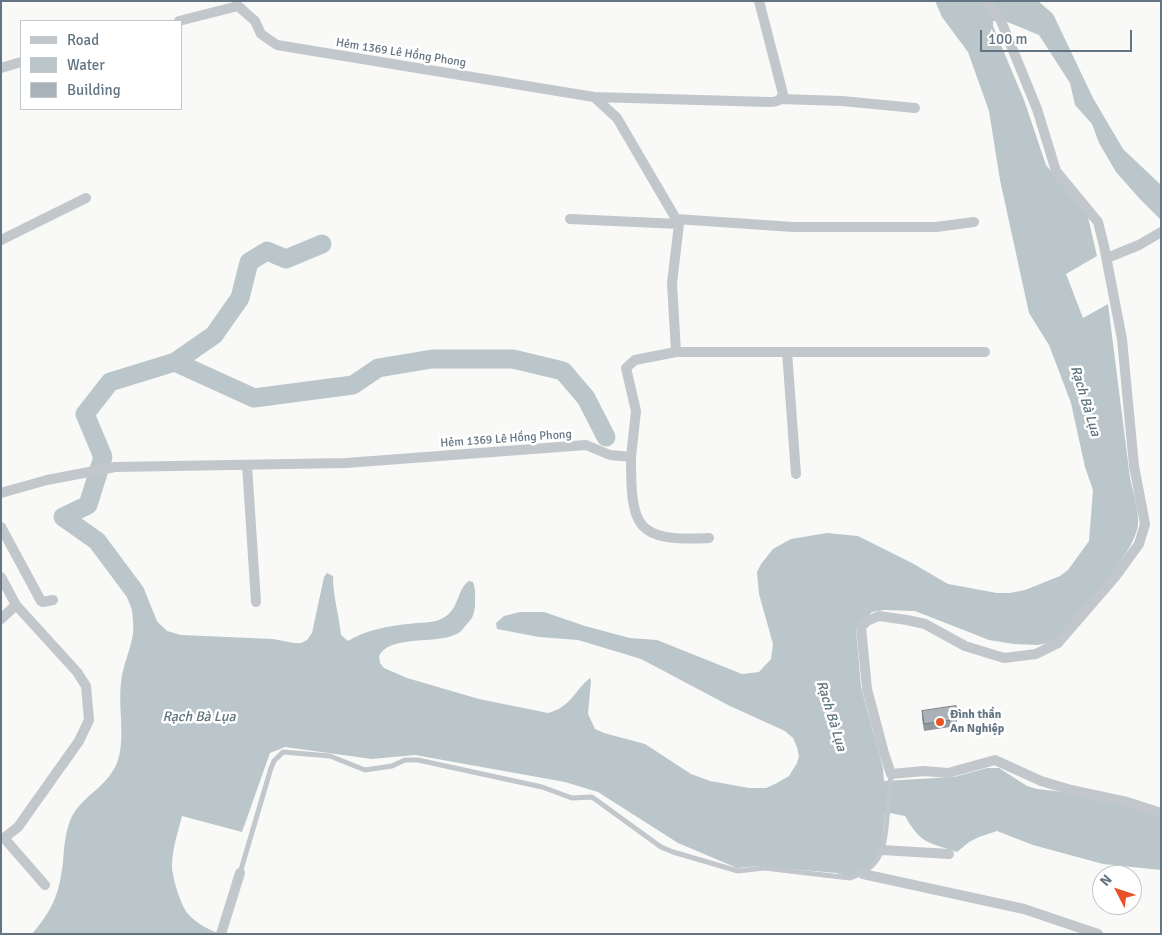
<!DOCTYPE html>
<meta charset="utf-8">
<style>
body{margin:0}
#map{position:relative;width:1162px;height:935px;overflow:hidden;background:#f9f9f7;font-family:Signika,sans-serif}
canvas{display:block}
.frame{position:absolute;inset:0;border:2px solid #637583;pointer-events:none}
.legend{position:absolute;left:20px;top:20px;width:162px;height:90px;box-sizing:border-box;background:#fff;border:1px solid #c1c8cd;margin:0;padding:6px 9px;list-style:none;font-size:15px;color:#637583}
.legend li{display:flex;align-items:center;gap:10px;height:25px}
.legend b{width:25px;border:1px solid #c1c8cd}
.north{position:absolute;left:1092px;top:865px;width:50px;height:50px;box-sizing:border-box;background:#fff;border:1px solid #c1c8cd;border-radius:50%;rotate:311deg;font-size:14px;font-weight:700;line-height:20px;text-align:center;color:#637583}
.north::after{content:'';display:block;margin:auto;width:18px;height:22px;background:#e95227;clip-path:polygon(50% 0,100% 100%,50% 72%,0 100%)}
.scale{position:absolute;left:980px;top:30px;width:152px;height:22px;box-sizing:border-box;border:2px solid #637583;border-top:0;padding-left:6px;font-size:15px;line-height:18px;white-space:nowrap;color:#637583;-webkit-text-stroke:4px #fff;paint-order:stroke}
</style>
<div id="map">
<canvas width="1162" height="935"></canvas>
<div class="frame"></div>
<ul class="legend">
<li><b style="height:6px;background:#c2c7cb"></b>Road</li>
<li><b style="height:14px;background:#bac6ca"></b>Water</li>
<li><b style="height:14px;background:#a9b2b9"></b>Building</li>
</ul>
<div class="north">N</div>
<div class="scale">100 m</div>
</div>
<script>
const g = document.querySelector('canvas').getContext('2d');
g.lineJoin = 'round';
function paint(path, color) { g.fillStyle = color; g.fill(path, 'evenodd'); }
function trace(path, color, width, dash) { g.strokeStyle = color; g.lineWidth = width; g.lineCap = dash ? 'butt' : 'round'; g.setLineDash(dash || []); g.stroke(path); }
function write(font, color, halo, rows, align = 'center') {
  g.font = font + ' Signika,sans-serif'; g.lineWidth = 5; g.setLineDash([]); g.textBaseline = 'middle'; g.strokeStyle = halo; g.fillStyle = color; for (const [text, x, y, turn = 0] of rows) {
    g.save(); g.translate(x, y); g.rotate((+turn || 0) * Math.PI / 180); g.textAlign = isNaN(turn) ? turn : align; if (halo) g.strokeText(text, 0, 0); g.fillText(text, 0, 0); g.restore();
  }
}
paint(new Path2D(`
 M935,1H1038L1053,14L1093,98L1123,149L1161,185V220L1139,198L1116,172L1099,143L1092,124L1075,105L1070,83L1039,35L1005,21H993V26L1024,100L1046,165L1088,217L1097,256L1066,274L1083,318L1108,304L1130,478C1133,492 1139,509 1138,524C1136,552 1081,611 1062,635L1049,643L1038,645L1014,644L989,640L915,611L884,610L872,612L856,629L861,687L883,768L884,781L954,777L987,768H999L1027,786L1037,789L1098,796L1161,815V870L1103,864L1033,845L997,831L979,837L969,842L957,852C927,842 921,844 905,816L885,812L882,845L873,864L862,873L850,877L836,873L759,866L737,868L678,843L598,792L565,782L415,755L372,759L285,747L270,753L242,832L182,816C178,832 172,849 172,866C172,877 181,906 188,914C196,923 210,931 222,934H32C53,909 59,895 63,862C64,849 65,833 70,821C79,797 106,789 117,763C126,740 118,708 121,683C122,668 129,654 132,639C135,628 132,617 132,606L135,603L140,605L167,631L181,635L273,639L294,643H301L307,640L312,633L324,577L327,573L333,576C333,596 339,615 341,635L348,641C365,630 389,626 408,624C420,622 432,624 443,618C460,609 456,590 469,581L473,582C476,590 475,597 475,605C474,615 473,618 466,625C463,629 459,634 454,635C434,644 389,635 379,656L380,663L384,668L407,678L479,699L548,713C571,707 574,691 590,678L591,681L588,714L595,729L604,733L645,744L691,774L710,781L749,788H766L777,783L789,776L797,763L799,756L797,747L793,738L785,731L730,706L641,659L578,640L539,637L497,629L496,623L504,616L520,612H544L585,626L630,638L657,640L742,674L759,672L771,659L773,644L759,594L757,572L761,564L773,549L791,539L827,533L858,536L912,563L948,584L997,593H1010L1025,590L1060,576L1068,570L1089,541L1093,490L1085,467L1071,403L1049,345L1029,313L1000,180L989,111L968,52L942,17Z`), '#bac6ca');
trace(new Path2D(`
 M175,362L254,398L353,385L378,368L432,359H513L563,371L586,398L606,437
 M150,629L135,592L97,541L63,517L88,505L103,457L85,414L110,382L175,362L214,335L240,298L249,262L267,251L286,259L322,244`), '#bac6ca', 19);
trace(new Path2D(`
 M240,873L271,768L274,761L283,752L330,756L365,770L392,766L405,760H418L542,787L572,798L592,797L661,847L673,852L738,871L764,868L850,878C882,868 885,847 887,817C889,803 890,788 891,774`), '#c2c7cb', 5);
trace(new Path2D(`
 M988,1L1001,21L1037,109L1056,171L1098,222L1104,246L1122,339L1134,466L1145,524L1139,544L1115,577L1058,643L1036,654L1004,658L965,646L925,624L907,620L879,616L867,621L861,627L867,689L884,753L891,774L924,771L948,773L995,760L1041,781L1071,790L1127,802L1161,813
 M1,68L21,62
 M594,97L769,102C777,102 780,101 783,94L759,1
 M781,99L842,101L915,108
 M570,219L679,224
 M676,219L793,227H936L974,222
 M1,240L86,198
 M1107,258L1139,245L1161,232
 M676,352H985
 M787,352L796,474
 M631,457C631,527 635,542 709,538
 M247,465L256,602
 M1,493L47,480L115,467L346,463L586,445L610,455L631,457L636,411L626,368L635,360L676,352L672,283L679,224L617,118L594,97L277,45L261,34L255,21L238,6L179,21
 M1,527L41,601L43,602L53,600
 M1,577L16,605
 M1,619L16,605L77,672L86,686L89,720L79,741L18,827L4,838
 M1,838H4L45,885
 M882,850L949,854
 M863,874L1024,909L1098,934
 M221,934L240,873`), '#c2c7cb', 10);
paint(new Path2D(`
 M922,711L957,719V726L924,731L922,718Z`), '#91999f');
const building = new Path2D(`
 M956,706L957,719L924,724L922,711Z`);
paint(building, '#a9b2b9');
trace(building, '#767d82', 1);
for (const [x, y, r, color] of [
 [940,722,5,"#e95227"]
]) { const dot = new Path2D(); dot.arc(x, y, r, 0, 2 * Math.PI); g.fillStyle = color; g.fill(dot); trace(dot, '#fff', 2); }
write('12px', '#637583', '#fff', [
 ["Hẻm 1369 Lê Hồng Phong",401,53,9],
 ["Hẻm 1369 Lê Hồng Phong",506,439,-4]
]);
write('bold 12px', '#637583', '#fff', [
 ["Đình thần",950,715],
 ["An Nghiệp",950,729]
], 'left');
write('italic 14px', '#5e757c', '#fff', [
 ["Rạch Bà Lụa",1085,401,73],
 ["Rạch Bà Lụa",831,716,73],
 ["Rạch Bà Lụa",199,717]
]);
</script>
